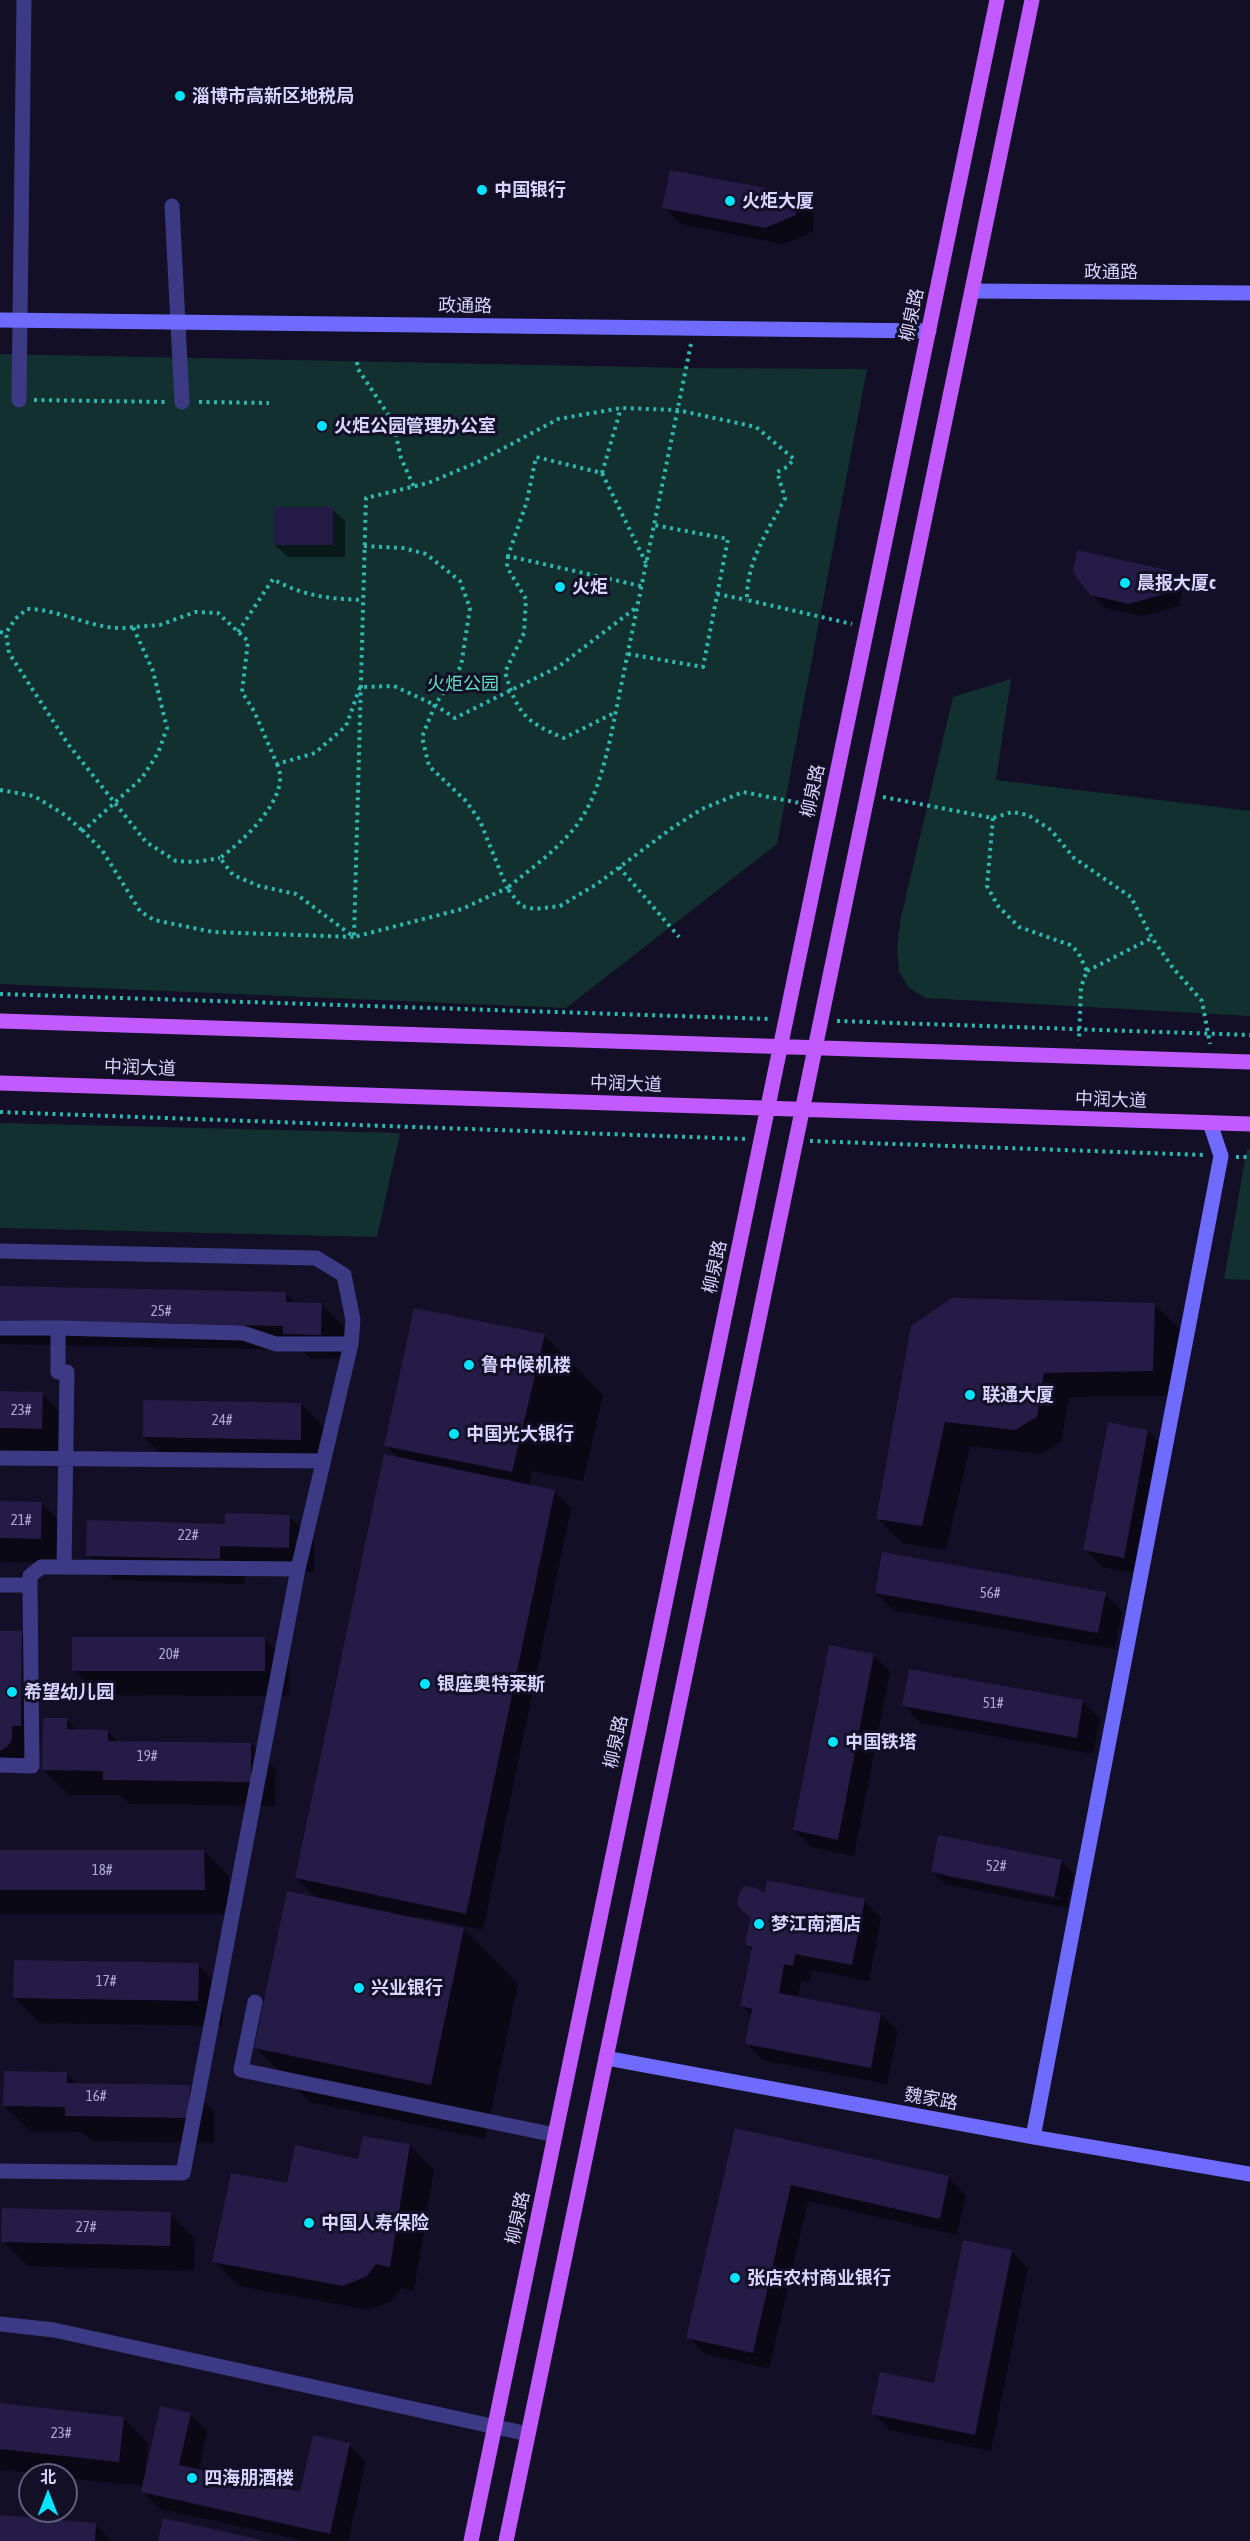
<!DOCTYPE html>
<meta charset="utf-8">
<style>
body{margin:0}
#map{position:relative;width:1250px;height:2541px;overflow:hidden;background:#130f26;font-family:"Asap Condensed","Noto Sans SC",sans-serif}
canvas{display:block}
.north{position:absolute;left:18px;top:2463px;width:60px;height:60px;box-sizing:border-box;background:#130f26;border:2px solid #625e7d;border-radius:50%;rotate:0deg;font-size:16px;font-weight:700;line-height:24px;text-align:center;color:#d9d4ff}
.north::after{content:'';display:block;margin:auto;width:21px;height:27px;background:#00e5ff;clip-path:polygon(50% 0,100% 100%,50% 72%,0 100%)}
</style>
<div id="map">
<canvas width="1250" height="2541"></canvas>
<div class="north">北</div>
</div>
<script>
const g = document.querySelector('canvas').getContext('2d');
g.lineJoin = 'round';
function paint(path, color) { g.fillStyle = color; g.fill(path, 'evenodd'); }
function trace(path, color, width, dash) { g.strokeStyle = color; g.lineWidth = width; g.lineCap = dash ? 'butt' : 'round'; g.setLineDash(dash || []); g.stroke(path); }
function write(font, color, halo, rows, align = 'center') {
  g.font = font + ' "Asap Condensed","Noto Sans SC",sans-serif'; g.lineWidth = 6; g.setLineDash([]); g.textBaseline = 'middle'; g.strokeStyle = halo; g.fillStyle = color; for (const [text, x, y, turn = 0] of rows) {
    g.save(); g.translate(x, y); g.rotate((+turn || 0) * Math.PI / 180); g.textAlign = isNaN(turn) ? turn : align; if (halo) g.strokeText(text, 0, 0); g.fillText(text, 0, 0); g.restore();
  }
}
paint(new Path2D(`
 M0,354L686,368L867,369L777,844L566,1008L0,984Z
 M1011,679L996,780L1250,811V1016L926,998L909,988L899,972L897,947L901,917L953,697Z
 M0,1123L400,1133L377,1237L0,1228Z
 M1247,1149H1250V1280L1224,1279Z`), '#12302f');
paint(new Path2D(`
 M796,195L814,212L813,232L783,244L681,224L664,207Z
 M332,509L345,521V557H288L275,545Z
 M1171,572L1183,585L1179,606L1143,616L1105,608L1092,594Z
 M0,1288L285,1293L296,1304H321L346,1329V1359L310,1358L301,1350L0,1344Z
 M1155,1305L1180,1330L1178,1396L1069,1397L1061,1442L1040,1454L970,1446L946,1550L902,1543L877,1518L913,1327Z
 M544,1335L603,1395L583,1481L532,1471L529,1486L554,1491L571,1508L483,1930L417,1916L416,1919L464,1929L518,1984L485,2139L310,2102L256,2048L317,1899L297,1878L399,1459L386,1445Z
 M0,1393L42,1394L67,1419V1453L0,1452Z
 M301,1404L326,1429L325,1464L169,1462L144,1437Z
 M1148,1431L1165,1448L1140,1574L1102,1567L1085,1550Z
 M0,1503H41L66,1528L65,1563L0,1562Z
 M289,1516L314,1541V1572L245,1570L244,1584L113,1580L88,1555L226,1525Z
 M876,1593L1105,1594L1122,1611L1115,1649L893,1610Z
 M0,1633H21L38,1650V1743L29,1758L0,1767Z
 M264,1638L289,1663V1696L99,1695L74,1670Z
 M873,1655L890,1672L854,1856L811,1847L794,1830Z
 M1083,1702L1100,1719L1093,1754L921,1723L904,1706Z
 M66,1719L78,1731H107L119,1743L251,1744L276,1769L275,1806L129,1804L120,1795H69L44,1770Z
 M204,1851L229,1876V1914H0V1852Z
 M1061,1861L1074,1874L1067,1908L945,1884L932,1871ZM945,1873L1062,1897L1061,1900L945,1876Z
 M766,1895L864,1901L881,1918L869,1981L812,1970L810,1982L801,1981L798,1998L881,2014L898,2031L887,2084L763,2060L746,2043L752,2015L742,2006L753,1951L746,1944Z
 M198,1965L223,1990L222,2026L40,2023L15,1998Z
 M67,2073L78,2085L189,2087L214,2112V2143L92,2141L82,2132L30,2131L5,2106Z
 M736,2129L949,2178L966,2195L957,2235L808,2201L769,2369L705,2354L688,2337Z
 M409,2145L434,2170L414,2291L401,2288L392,2301L369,2310L239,2286L214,2261L288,2185Z
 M170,2214L195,2239L194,2271L28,2266L3,2241Z
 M1011,2251L1028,2268L991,2451L890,2430L873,2413L935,2384Z
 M0,2405L123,2418L148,2443L145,2471H147L190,2414L207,2431L199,2471L302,2493L349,2445L366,2462L348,2541H306L160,2509L143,2492L144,2486L66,2478V2475L0,2470Z
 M0,2517L96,2525L112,2541H0Z`), '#0007');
paint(new Path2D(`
 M670,170L797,194L796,215L765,228L662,208Z
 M274,507H333V545H274Z
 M1077,550L1171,571L1167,593L1129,604L1090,595L1073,572Z
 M0,1286L286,1292V1302L322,1303L321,1335L283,1334V1326L0,1320Z
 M952,1298L1155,1303L1153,1371L1044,1373L1037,1417L1015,1430L945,1422L922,1526L876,1519L911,1326Z
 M414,1308L545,1334L512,1472L384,1446Z
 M0,1391L43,1392L42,1429L0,1428Z
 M143,1400L301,1403V1440L143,1437Z
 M1108,1422L1148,1430L1124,1558L1083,1550Z
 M384,1454L555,1490L466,1914L295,1878Z
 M0,1501L42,1502L41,1539L0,1538Z
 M225,1513L290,1515L289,1548L220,1546V1559L86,1556L87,1520L225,1524Z
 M882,1552L1106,1592L1098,1633L875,1593Z
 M0,1631H22L21,1726H12V1740L7,1747L0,1751Z
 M72,1637H265V1671H72Z
 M829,1645L874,1654L838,1840L793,1830Z
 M909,1669L1083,1700L1077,1738L902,1706Z
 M43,1718H67V1729L108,1730V1741L251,1743V1782L103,1780V1771L42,1770Z
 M938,1835L1062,1860L1054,1897L931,1872Z
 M0,1850H204L205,1890H0Z
 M767,1880L865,1899L852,1965L795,1954L793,1966L784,1964L779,1993L881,2013L871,2068L745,2044L752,2009L740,2006L752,1947L745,1945L750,1918L737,1905L738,1896L744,1886L756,1888L765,1893Z
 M287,1891L464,1928L431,2085L254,2048Z
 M14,1960L199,1963L198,2001L13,1998Z
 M4,2071L67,2072V2083L190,2085L189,2118L65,2116V2107L3,2106Z
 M735,2128L949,2176L940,2219L791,2185L753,2353L686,2338Z
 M363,2136L410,2144L390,2267L376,2264L367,2276L343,2286L212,2262L231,2173L287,2183L295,2145L358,2159Z
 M2,2208L171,2212L170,2246L1,2242Z
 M963,2240L1012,2250L975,2435L871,2414L880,2372L934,2383Z
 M0,2403L124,2417L119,2462L0,2449Z
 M160,2406L191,2413L179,2465L300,2492L313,2435L350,2443L330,2534L141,2492Z
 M0,2515L96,2523L95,2541H0Z
 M163,2518L262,2540L261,2541H158Z`), '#241b47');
trace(new Path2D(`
 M691,344L610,740C603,768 596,798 579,822C560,848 532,868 507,888L521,906L535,909L560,906L597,884L672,828L702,809L743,792L815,806
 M357,362L358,369L393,422L401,458L414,487
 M34,400L167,402
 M199,402L269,403
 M602,473L621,408
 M364,546L403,548L426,554L460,581L470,608L461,666L435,705L455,718L558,667L637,607
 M508,556L507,567L526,599L524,633L505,672C517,713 525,722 564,738L616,712
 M641,586L508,556L527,501L536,457L602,473L646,563
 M717,594L747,600
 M133,627C97,633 63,609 27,609L15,619L6,633L9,653L68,744L146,842L176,861L195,862L220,858
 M0,632L6,633
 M238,632L273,579C302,596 330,599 363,600
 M628,654L703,667L728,539L654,525
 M277,764C293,796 243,841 220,858L233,875L259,886L296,894L354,937L213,932L154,920L140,911L102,850L83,831L142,778L158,753L167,728L153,671L133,627L160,625L195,612L218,613L248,641L242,692L254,711L277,764L315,753L346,726L360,687L394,686L435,705L422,737L429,766L466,801L480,821L507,888L462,909L354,937L366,498L428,483L478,462L558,419L621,408L677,410L756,427L794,459L787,467L777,472L785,498C768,531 746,562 747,600L852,624
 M0,790L34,796L65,815L83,831
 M883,797L993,818L1012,812L1028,815L1051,830L1074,858L1131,897L1152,938L1173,968L1202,1001L1210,1044
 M993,818L987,886L998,906L1019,927L1070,945L1078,952L1087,971L1081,987L1079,1041
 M619,867L679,937
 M1087,971L1152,938
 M0,994L770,1019
 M837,1021L1250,1035
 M0,1112L746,1139
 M810,1141L1204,1155
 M1236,1157H1250`), '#2fb8b0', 4, [3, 4.5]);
trace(new Path2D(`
 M172,206L182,402
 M19,400L24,0
 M0,1251L316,1258L344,1275L353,1320L351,1344L298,1569L183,2173L0,2171
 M0,1328H58V1372H67L64,1567H41L30,1576V1585
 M58,1328L243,1333L276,1344H351
 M0,1458L323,1461
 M64,1567L298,1569
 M0,1585H30L32,1766L0,1765
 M255,2002L241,2070L555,2135
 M0,2324L54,2330L528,2434`), '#3d3a85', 15);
trace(new Path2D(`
 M972,291L1250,293
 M0,320L929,331
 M606,2058L1033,2137L1250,2174
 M1033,2137L1221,1156L1210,1123`), '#6f6bff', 15);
trace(new Path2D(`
 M0,1021L1250,1062
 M0,1083L1250,1124
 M471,2541L997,0
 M506,2541L1032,0`), '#c25bff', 15);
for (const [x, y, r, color] of [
 [180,96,6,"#00e5ff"],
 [482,190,6,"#00e5ff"],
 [730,201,6,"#00e5ff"],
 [322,426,6,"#00e5ff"],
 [1125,583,6,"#00e5ff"],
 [560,587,6,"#00e5ff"],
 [469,1365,6,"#00e5ff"],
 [970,1395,6,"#00e5ff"],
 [454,1434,6,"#00e5ff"],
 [425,1684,6,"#00e5ff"],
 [12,1692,6,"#00e5ff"],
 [833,1742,6,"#00e5ff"],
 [759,1924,6,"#00e5ff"],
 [359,1988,6,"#00e5ff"],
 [309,2223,6,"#00e5ff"],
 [735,2278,6,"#00e5ff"],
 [192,2478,6,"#00e5ff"]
]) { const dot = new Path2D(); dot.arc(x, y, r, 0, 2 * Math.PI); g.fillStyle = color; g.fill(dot); trace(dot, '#130f26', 2); }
write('15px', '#aca6d1', null, [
 ["25#",161,1311],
 ["23#",21,1410],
 ["24#",222,1420],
 ["21#",21,1520],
 ["22#",188,1535],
 ["56#",990,1593],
 ["20#",169,1654],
 ["51#",993,1703],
 ["19#",147,1756],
 ["52#",996,1866],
 ["18#",102,1870],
 ["17#",106,1981],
 ["16#",96,2096],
 ["27#",86,2227],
 ["23#",61,2433]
]);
write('bold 18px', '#d9d4ff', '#130f26', [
 ["淄博市高新区地税局",192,96],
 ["中国银行",494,190],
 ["火炬大厦",742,201],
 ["火炬公园管理办公室",334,426],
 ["晨报大厦c",1137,583],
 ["火炬",572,587],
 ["鲁中候机楼",481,1365],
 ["联通大厦",982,1395],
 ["中国光大银行",466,1434],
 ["银座奥特莱斯",437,1684],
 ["希望幼儿园",24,1692],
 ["中国铁塔",845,1742],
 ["梦江南酒店",771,1924],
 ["兴业银行",371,1988],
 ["中国人寿保险",321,2223],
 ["张店农村商业银行",747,2278],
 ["四海朋酒楼",204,2478]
], 'left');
write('18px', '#d9d4ff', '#130f26', [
 ["政通路",1111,272],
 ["政通路",465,306,1],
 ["柳泉路",912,315,-78],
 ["柳泉路",813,791,-78],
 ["中润大道",140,1068,2],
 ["中润大道",626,1084,2],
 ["中润大道",1111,1100,2],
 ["柳泉路",715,1267,-78],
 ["柳泉路",616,1742,-78],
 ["魏家路",931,2099,10],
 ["柳泉路",518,2218,-78]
]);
write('18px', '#5fe0c0', '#130f26', [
 ["火炬公园",463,684]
]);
</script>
